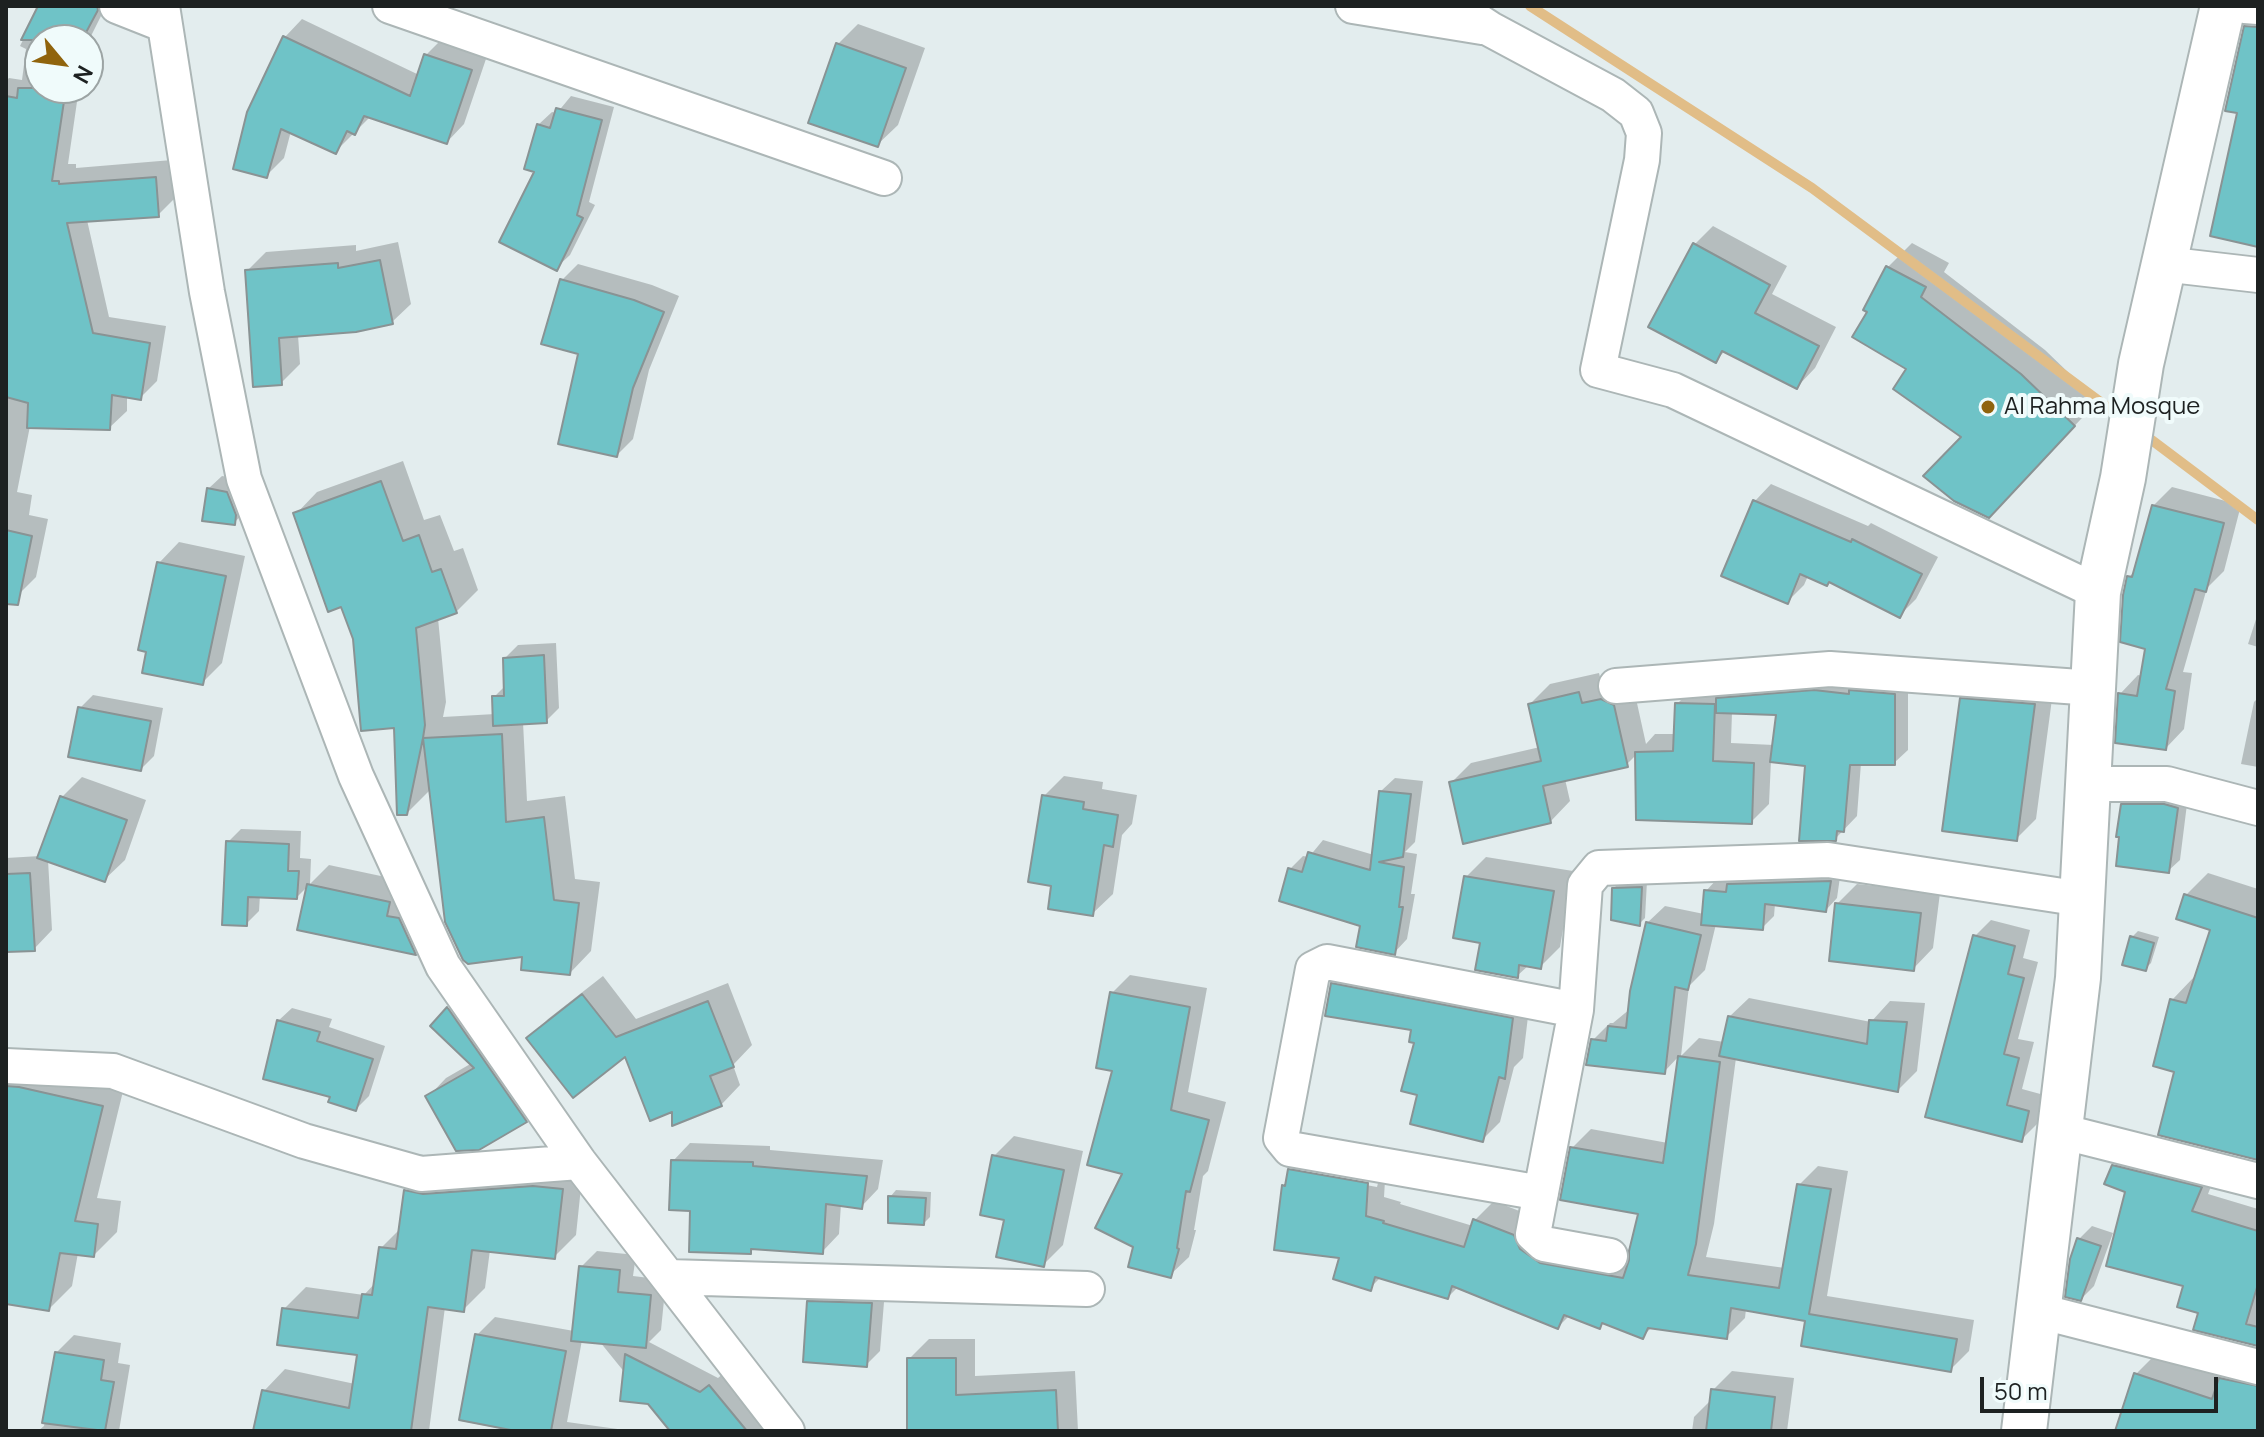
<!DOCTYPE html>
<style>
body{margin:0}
#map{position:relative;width:2264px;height:1437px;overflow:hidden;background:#e3edee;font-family:Manrope,sans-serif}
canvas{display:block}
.frame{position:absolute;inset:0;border:8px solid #1d2121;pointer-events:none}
.north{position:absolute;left:24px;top:24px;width:80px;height:80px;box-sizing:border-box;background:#f0fbfb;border:2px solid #9ca4a4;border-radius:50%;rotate:119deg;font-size:22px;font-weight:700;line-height:32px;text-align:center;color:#1d2121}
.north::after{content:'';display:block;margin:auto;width:28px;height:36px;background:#90640d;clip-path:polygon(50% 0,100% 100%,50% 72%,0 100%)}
.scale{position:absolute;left:1980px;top:1377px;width:238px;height:36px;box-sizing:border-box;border:4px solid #1d2121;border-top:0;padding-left:10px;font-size:24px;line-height:28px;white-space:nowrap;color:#1d2121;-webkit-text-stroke:6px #f0fbfb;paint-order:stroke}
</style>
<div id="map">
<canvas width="2264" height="1437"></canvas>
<div class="frame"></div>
<div class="north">N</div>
<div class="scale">50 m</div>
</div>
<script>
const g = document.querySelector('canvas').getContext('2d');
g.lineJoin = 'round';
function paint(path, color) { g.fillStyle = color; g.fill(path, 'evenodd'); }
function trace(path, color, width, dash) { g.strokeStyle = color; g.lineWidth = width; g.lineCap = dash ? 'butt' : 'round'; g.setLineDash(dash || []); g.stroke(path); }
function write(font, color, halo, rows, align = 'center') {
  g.font = font + ' Manrope,sans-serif'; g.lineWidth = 8; g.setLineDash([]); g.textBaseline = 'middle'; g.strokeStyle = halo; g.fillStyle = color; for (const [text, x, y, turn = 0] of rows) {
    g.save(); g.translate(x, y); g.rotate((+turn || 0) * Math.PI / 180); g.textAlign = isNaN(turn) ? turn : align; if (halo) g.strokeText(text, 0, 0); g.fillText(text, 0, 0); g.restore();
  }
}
paint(new Path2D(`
 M40,6H106L88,42L40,40V88H79L68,164H76V168L172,160L175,198L158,215L87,220L109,317L166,326L157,381L140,398L127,396V411L109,428L30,426L17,492L32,495L29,515L48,519L36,577L19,594L6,592V81L9,78L22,80L26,49L20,46Z
 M302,19L417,74L426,55L443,38L488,53L464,124L447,142L370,117L335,152L291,131L284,158L266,176L249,113L285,37Z
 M858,24L925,48L898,125L877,145L837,45Z
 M571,96L614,107L589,202L595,205L570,255L556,268L537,171L538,125L552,112L557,113Z
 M1713,226L1787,266L1772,294L1836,327L1815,368L1797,387L1726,350L1715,361L1651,326L1695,244Z
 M398,242L411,304L392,322L298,335L300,364L281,383L247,271L266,252L356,245V251Z
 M1912,243L1949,263L1944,272L2045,350L2098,401L2013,491L1909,368L1888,267Z
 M578,264L652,285L679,296L649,370L633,439L617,455L580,353L562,280Z
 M403,461L424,520L440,515L454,551L463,548L478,590L456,612L438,618L446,702L443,717L495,714L494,697L506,685L505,658L518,645L556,643L559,708L546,721L523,722L527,801L565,796L575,879L600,882L591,951L570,973L525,955L431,789L407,813L396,726L355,638L343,604L296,514L317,492Z
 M222,476L240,479L247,509L234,523L208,489Z
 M1771,484L1868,526L1871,523L1938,557L1916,599L1900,615L1830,580L1808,576L1804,585L1787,602L1755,501Z
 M2172,487L2241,505L2224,571L2207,588L2183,672L2192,673L2184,729L2166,748L2120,694L2138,675L2143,676L2148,648L2129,577L2137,569L2153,506Z
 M179,542L245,556L222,663L202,683L159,563Z
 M2258,613V647L2248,644Z
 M1599,673L1602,685H1633L1646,744L1655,734H1676L1677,704L1696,685L1908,681V750L1894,763H1861L1857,816L1835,839L1807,764L1771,760L1769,804L1751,822L1637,754L1626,765L1565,779L1570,801L1550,822L1451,783L1471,763L1540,747L1530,704L1550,684ZM1732,712L1778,713L1774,745L1731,743Z
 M1982,679L2054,684L2036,819L2016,839L1962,699Z
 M93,695L163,708L154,756L141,769L80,708Z
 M2258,698V767L2241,764L2254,702Z
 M1064,776L1103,782L1102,789L1137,795L1132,824L1122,835L1113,894L1092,914L1054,884L1044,796Z
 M82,777L146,800L125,860L104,880L48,860L52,930L34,949L6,950V858L40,856L62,797Z
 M1395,778L1423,781L1415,842L1405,852L1417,854L1411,894H1415L1407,939L1394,953L1290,869L1303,856L1309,857L1323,840L1374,855L1381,791Z
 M2134,793L2188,796L2180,860L2168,871L2122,805Z
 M241,829L301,831L300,858L311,859L310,884L329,865L409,882L435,933L415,953L299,928L309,885L297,897L260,895L259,911L246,924L228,842Z
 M1486,857L1573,871L1560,947L1540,967L1529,965L1517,976L1482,941L1466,877Z
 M1841,870L1837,898L1826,910L1775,904L1774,916L1762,928L1716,924L1705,970L1689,986L1681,1056L1699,1038L1724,1042L1729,1017L1749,998L1871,1022L1890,1001L1925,1003L1917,1071L1898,1090L1736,1058L1714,1224L1706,1257L1785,1268L1799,1185L1818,1166L1848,1171L1827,1296L1974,1320L1969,1351L1950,1370L1807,1319L1746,1309L1745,1318L1726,1337L1653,1326L1643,1336L1604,1321L1599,1327L1570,1315L1558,1327L1459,1286L1448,1297L1381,1277L1370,1288L1284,1186L1288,1183L1290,1170L1309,1151L1386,1165L1384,1197L1401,1202L1400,1204L1473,1226L1475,1220L1494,1201L1532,1216L1559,1245L1631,1258L1640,1212L1572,1148L1591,1129L1668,1143L1680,1055L1664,1072L1593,1040L1610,1023H1613L1630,1009L1647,923L1665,906L1704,914L1706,891L1717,879L1732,880L1740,873ZM1300,1169L1378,1183L1377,1187L1300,1173Z
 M2208,873L2258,889V1158L2177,1070L2172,1000L2194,977L2197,978L2213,929L2186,895Z
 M1647,881L1645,918L1639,924L1614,888L1620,882Z
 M1857,884L1940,893L1933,948L1913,969L1837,904Z
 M1991,920L2030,930L2023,958L2038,962L2018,1039L2034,1042L2022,1089L2044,1095L2037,1124L2021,1140L1928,1116L1975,936Z
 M2138,931L2159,937L2151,963L2145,969L2132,937Z
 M1351,966L1530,1000L1523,1058L1514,1067L1500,1122L1482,1140L1420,1094L1417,1041L1413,1028L1333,984Z
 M1130,975L1207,988L1188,1092L1226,1102L1208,1171L1203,1176L1194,1230H1196L1189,1257L1170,1275L1136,1246L1125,1173L1114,1069L1112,993Z
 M603,976L636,1019L728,983L752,1045L733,1065L740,1085L721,1105L675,1109L626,1054L529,1039L548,1019Z
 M467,990L544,1102L526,1121L428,1097L446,1078L472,1063L432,1026Z
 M292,1008L332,1019L329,1027L385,1046L369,1096L356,1109L332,1096L278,1021Z
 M6,1062L125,1083L97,1198L121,1201L117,1232L94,1255L78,1253L72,1286L49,1309L6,1302Z
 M1014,1136L1083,1151L1063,1245L1043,1265L1007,1218L994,1156Z
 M690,1143L770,1146V1150L883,1160L878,1189L861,1207L841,1204L839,1234L822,1252L755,1247L750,1252L692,1209L673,1161Z
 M2131,1149L2217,1171L2208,1194L2258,1209V1344L2201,1312L2114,1166Z
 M583,1168L576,1235L554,1257L490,1250L485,1288L463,1310L445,1307L429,1431H255L264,1391L285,1369L355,1384L359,1354L284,1309L306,1287L364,1295L376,1282L381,1248L401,1228L406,1191L428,1169Z
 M896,1190L931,1192L930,1217L924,1223L890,1197Z
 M2092,1226L2113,1233L2094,1286L2081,1299L2079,1239Z
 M597,1251L636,1255L633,1276L666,1280L661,1330L649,1342L718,1378L726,1371L769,1423L761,1431H672L600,1342L582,1340L567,1422L632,1431H513L461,1421L477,1335L495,1317L574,1331L581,1267Z
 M823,1289L885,1290L880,1351L866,1365L809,1302Z
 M74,1335L121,1343L118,1363L130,1365L119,1431H38L44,1426L56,1353Z
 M929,1339H975V1376L1075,1371L1078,1431H909V1359Z
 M2156,1354L2223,1377L2241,1359L2258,1363V1431L2136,1374Z
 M1732,1371L1794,1378L1787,1431H1692L1694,1417L1712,1399L1713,1390Z`), '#0003');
trace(new Path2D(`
 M1530,6L1812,188L2122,418
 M2141,432L2258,520`), '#e1bd87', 10);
const building = new Path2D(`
 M38,6H97L98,10L82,40H21Z
 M2244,26L2258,27V247L2210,236L2237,113L2225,111Z
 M283,36L410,96L424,54L472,70L447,144L364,116L355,135L347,131L336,154L281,129L267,178L233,169L247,112Z
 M836,43L906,68L878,147L808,123Z
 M18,88H66L52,181H59V184L156,177L159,217L67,223L93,333L150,343L141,400L112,395L110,430L27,428L28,403L6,397V96L17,98Z
 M556,108L602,120L577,215L583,218L557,271L499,242L534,172L524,169L537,124L550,128Z
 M1693,243L1770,285L1755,313L1819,346L1797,389L1722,351L1716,363L1648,327Z
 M380,260L393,324L356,332L279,338L282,385L253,387L245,270L338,263V268Z
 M1886,266L1926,287L1921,297L2021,374L2075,426L1989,518L1954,501L1923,476L1961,437L1893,389L1906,369L1852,337L1867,312L1863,310Z
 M560,279L634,300L664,312L633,388L617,457L558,444L578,354L541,344Z
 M381,481L403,541L419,535L432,572L441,569L457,613L416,628L425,725L423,738L502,734L506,822L544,817L554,900L579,903L570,975L521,970L522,957L468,964L463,960L445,922L423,738L407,815H397L394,728L361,731L353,639L341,607L328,612L293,513Z
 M207,488L227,492L236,515L235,525L202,521Z
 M1753,500L1851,542L1852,539L1922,574L1900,618L1829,582L1827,586L1800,574L1788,604L1721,576Z
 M2152,505L2224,523L2206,592L2195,589L2166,689L2175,691L2166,750L2115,743L2118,693L2137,696L2145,649L2120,642L2123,595L2127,576L2132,577Z
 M6,530L32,536L18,605L6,604Z
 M157,562L226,576L203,685L142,673L146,652L138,650Z
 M544,655L547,723L493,726L492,696H504L503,658Z
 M1814,690L1849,694V690L1895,694V765H1850L1844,832L1837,831L1836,841H1799L1805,766L1770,762L1776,715L1716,713V698Z
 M1579,692L1582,703L1601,699L1614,705L1628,767L1543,786L1551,823L1463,844L1449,782L1541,761L1528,704Z
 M1960,698L2035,704L2017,841L1942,831Z
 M1675,703L1715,704L1713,761L1754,763L1752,824L1636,820L1635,752L1673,751Z
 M78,707L151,721L141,771L68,757Z
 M1379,791L1411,794L1403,857L1379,862L1404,867L1399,907H1403L1395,955L1356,947L1360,926L1279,901L1288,868L1302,872L1308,852L1370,870Z
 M1042,795L1084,802L1083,809L1118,815L1113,847L1104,845L1093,916L1048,909L1051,886L1028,882Z
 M60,796L127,820L105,882L37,858Z
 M2121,804H2164L2178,808L2169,873L2116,866L2119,837H2116Z
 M226,841L289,844L288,871H299L297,899L248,897L247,926L222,925Z
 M30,873L35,951L6,952V874Z
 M1464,876L1554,891L1541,969L1519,965L1518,978L1475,970L1480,943L1453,938Z
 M1831,881L1826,912L1765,904L1763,930L1701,925L1704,890L1726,892L1727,884Z
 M307,884L390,902L387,916L399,918L416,955L297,930Z
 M1642,887L1640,926L1611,920L1612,888Z
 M2184,894L2258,918V1160L2158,1135L2174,1072L2153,1066L2170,999L2186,1003L2210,930L2176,919Z
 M1835,903L1921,913L1914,971L1829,961Z
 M1646,922L1701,935L1688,990L1675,987L1665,1074L1586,1065L1591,1039L1606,1041L1608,1026L1626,1028L1630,991Z
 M1973,935L2015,946L2008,974L2024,978L2004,1054L2019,1058L2007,1105L2029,1111L2022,1142L1925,1117Z
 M2130,936L2154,943L2146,971L2122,965Z
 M1331,983L1513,1018L1505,1079L1499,1077L1483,1142L1410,1124L1417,1095L1401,1091L1414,1043L1409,1042L1411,1030L1325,1016Z
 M1110,992L1190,1007L1171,1110L1209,1120L1190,1192L1186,1191L1177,1248L1179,1249L1171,1278L1128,1267L1133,1247L1095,1228L1122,1174L1087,1165L1112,1071L1096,1068Z
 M582,994L616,1037L708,1001L734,1067L710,1076L722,1106L672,1126V1112L650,1121L625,1057L573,1098L526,1038Z
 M447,1007L527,1122L479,1150L456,1151L425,1096L474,1068L430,1026Z
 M1728,1016L1867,1044L1869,1020L1907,1022L1898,1092L1719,1056Z
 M277,1020L320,1032L317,1041L373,1059L356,1111L328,1102L330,1097L263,1079Z
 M1678,1056L1720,1062L1696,1244L1688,1275L1779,1288L1797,1184L1831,1189L1809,1314L1957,1339L1951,1372L1801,1346L1805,1321L1731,1308L1727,1339L1648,1328L1643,1339L1602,1323L1600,1329L1564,1315L1558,1329L1452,1286L1448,1299L1375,1277L1371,1291L1333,1279L1339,1258L1274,1250L1282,1185L1285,1186L1288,1169L1368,1183L1366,1216L1384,1221L1383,1223L1464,1247L1473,1219L1514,1235L1520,1249L1540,1263L1623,1278L1629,1260V1251L1638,1214L1560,1200L1570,1147L1663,1163Z
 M6,1086L19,1087L103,1106L75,1221L98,1224L94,1257L60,1253L49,1311L6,1304Z
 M992,1155L1064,1170L1044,1267L996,1257L1004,1220L980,1215Z
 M671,1160L753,1162V1166L867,1176L862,1209L826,1204L823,1254L751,1249V1254L689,1252L690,1211L669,1210Z
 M2112,1165L2202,1187L2192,1211L2258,1231V1284L2246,1324L2258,1327V1346L2193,1330L2198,1313L2177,1307L2183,1286L2106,1266L2125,1192L2104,1184Z
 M533,1186L563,1189L555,1259L472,1250L464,1312L428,1307L411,1431H253L262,1390L349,1408L357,1355L277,1345L282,1308L358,1318L362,1294L372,1295L379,1247L396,1249L404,1190L423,1194Z
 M888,1196L926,1198L924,1225L888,1223Z
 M2077,1238L2101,1246L2081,1301L2065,1297L2070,1259Z
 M579,1266L620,1270L618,1292L651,1295L646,1348L571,1341Z
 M807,1301L872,1303L867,1367L803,1362Z
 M475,1334L566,1351L551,1431H516L459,1420Z
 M55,1352L104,1360L101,1380L114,1382L105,1431L42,1423Z
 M625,1354L700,1392L709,1385L747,1431H670L648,1404L620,1401Z
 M907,1358H956V1395L1056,1390L1058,1431H907Z
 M2134,1373L2212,1399L2219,1378L2258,1386V1431H2115Z
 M1711,1389L1775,1397L1771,1431H1706Z`);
paint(building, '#6fc3c7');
trace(building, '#899394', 2);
const minor = new Path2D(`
 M117,6L165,25
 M162,6L207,292L244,479L356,776L443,966L579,1162L787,1431
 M390,6L884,178
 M1353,6L1482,27
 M1455,6L1490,29L1613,95L1636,113L1644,133L1642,160L1598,370L1673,390L2098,592
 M2245,6L2258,7
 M2163,264L2258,275
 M1616,686L1830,669L2093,688
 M2088,784H2167L2258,808
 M6,1066L113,1071L304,1141L421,1174L579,1162
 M2060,1131L2258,1181
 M1541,1193L1290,1149L1281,1138L1313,969L1327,962L1576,1010
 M1610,1256L1544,1244L1533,1234L1576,1010L1585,885L1599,868L1828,860L2082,899
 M668,1277L1087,1289
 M2039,1311L2258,1367`);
const tertiary = new Path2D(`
 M2024,1431L2078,978L2098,592L2123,478L2141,364L2223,6`);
trace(minor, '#acb6b6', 38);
trace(tertiary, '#acb6b6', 48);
trace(minor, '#fff', 34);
trace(tertiary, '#fff', 44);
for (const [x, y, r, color] of [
 [1988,407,8,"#90640d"]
]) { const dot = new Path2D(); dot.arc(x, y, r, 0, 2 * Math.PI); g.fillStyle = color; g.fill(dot); trace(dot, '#f0fbfb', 3); }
write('24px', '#1d2121', '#f0fbfb', [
 ["Al Rahma Mosque",2004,407]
], 'left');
</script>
